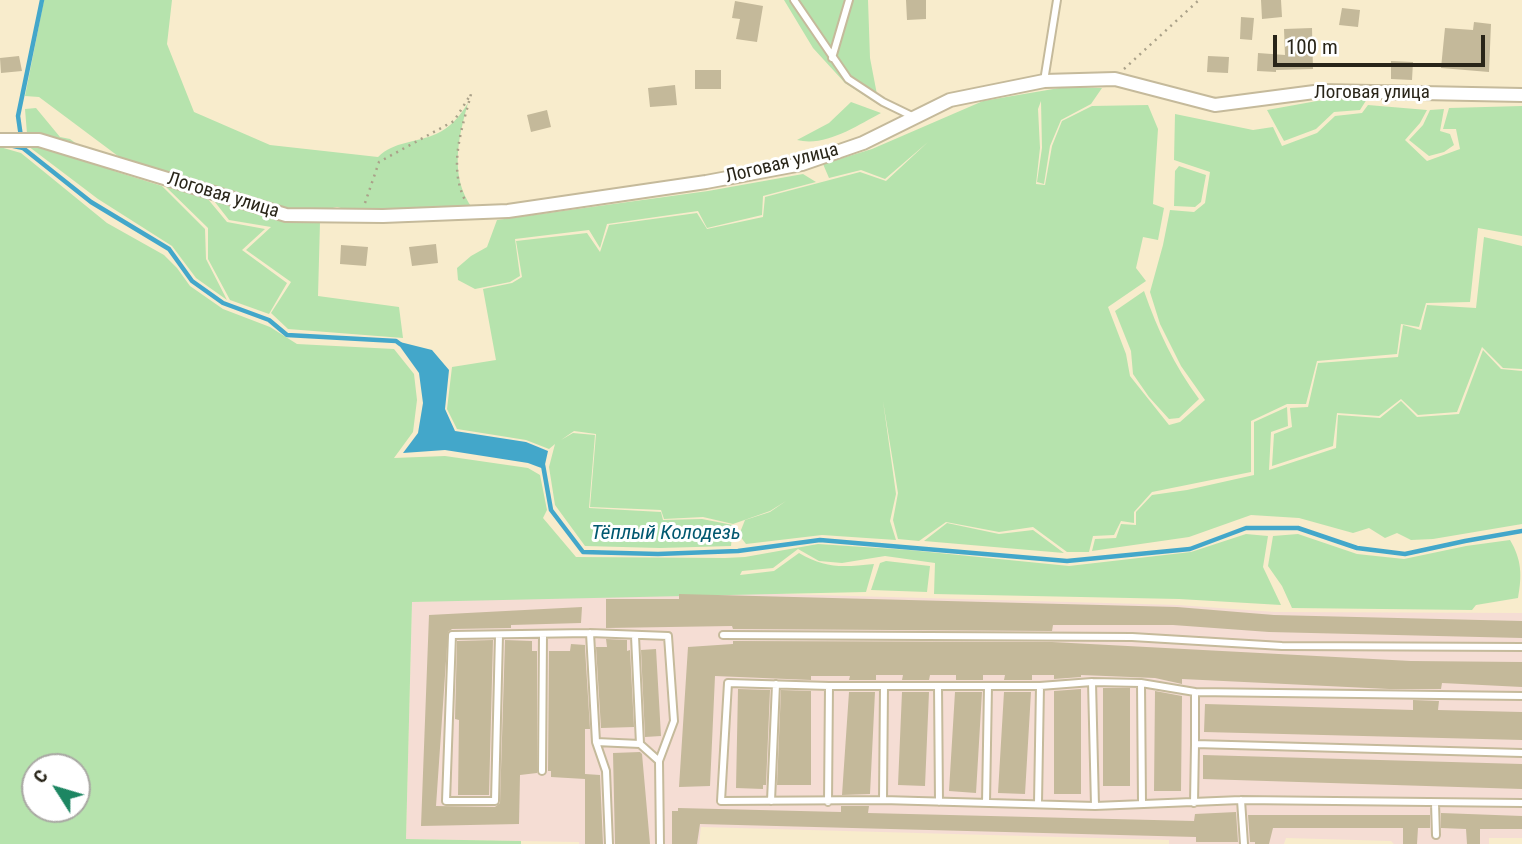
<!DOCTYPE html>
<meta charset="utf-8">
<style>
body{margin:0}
#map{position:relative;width:1522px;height:844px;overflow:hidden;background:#f8eccc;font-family:"Roboto Condensed",sans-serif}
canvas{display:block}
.north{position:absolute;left:21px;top:753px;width:70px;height:70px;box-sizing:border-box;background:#fff;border:2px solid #a9a8a3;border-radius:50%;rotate:307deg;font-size:19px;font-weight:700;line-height:28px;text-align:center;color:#292519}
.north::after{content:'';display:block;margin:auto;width:24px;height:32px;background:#1d8662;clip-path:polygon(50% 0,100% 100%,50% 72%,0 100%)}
.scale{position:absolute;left:1273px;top:35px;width:212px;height:32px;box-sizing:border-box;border:4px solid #292519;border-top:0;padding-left:9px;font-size:21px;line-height:24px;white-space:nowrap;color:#292519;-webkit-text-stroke:5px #fff;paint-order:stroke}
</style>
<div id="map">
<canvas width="1522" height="844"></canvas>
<div class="north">С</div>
<div class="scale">100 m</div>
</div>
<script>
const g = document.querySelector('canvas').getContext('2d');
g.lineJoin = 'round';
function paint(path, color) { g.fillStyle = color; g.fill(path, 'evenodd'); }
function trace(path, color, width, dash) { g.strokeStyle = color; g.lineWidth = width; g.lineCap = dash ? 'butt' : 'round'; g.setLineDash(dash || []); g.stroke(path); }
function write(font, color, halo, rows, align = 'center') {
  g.font = font + ' "Roboto Condensed",sans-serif'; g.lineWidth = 6; g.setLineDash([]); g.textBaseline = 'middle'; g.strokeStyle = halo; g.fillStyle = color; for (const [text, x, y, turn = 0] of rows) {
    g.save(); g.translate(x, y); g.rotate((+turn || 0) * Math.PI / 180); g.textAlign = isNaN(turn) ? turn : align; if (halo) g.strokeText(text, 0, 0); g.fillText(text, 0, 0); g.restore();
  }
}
paint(new Path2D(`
 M672,591L1178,605L1275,612L1522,613V838H1489V844H1394L1391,841L1286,838L1284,844H1169V840L701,827L699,844H579V842L406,839L412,602Z`), '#f5ddd4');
paint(new Path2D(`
 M44,0H172L167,44L194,112L270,145L378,157C394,141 416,143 436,134C450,128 460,116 468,103C458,139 449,177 473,209L349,210L337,207L319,211H286L126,162L39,97L25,96Z
 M784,0H868L870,58L879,105L845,83L813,48Z
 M1065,87L1102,88L1091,104L1061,120L1050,146L1044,184L1037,182L1042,148L1041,101L1038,109L1040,148L1036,184L1045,185L1052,146L1062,121L1092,106L1148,105L1158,129L1153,204L1164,208L1158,240L1143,237L1136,268L1146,281L1108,307L1126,354L1130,376L1169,425L1180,422L1205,400L1181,366L1160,324L1150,292L1163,245L1170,210L1194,212L1205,203L1210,172L1174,160L1175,114L1253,130L1273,127L1282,146L1317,133L1335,116L1362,113L1368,105L1427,110L1420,123L1405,140L1427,161L1460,149L1456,129H1443L1449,108L1522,106V236L1478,228L1470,302L1426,303L1419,327L1401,324L1397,354L1317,361L1306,404H1287L1251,421V472L1152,492L1134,512V523L1121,521L1114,535L1093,536L1089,552H1067L1033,527L999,532L946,522L919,541L898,539L893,520L898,493L883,401L896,494L890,521L896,540L822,535L746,544L739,535L745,520L770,512L786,501L770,511L733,524L703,517L664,519L661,510L590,507L596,434L574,431L561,440L573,433L595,435L589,508L661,512L663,520L702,519L733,525L731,546L660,548L585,546L555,505L549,467L555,444L549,449L526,440L457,429L447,409L452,367L496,360L483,289L512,283L522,277L516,241L587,233L600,252L609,225L697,213L707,229L763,217L765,197L860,172L886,181L928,142L885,179L861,170L829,178L823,164L872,149L983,101Z
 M1328,99H1367L1360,110L1334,112L1316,129L1284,141L1267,110Z
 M851,102L881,113C856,126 826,147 797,140L829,123Z
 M36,108L60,137L70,139L114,171L162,186L205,229L206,259L227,300L196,278L172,246L98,199L28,146L25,109Z
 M1444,109L1440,131L1450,134L1454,145L1444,152L1429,156L1409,140L1423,125L1430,110Z
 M0,147L21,153L107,223L164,255L177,268L190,286L223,309L270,327L297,344L394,349L414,374L417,400L413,432L394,458L445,456L528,468L540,475L547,510L543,518L576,557L725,558L745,557L818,544L909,550L1069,566L1191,552L1246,534L1268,536L1263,567L1281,605L1179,599L934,594L935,563L885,556L842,563L819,561L798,549L773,568L742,571L740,575L774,571L799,553C826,569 843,567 874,564L866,592L412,602L406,839L521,841V844H0ZM35,767H77V809H35Z
 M1179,166L1206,175L1201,202L1195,207L1174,206L1175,171Z
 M803,174L816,182L763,196L762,215L707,228L698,211L607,224L600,248L589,230L515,239L520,276L510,282L475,289L458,280L457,268L471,256L487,247L497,220L708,191Z
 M165,186L207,198L227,222L265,229L242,250L287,283L269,314L230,300L208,259V228Z
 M211,197L286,219L320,222L318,296L399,307L403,338L288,329L271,313L291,282L246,250L271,227L229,220Z
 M1484,237L1522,246V369L1503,368L1482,347L1457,412L1418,415L1401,399L1379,416L1337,413L1333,446L1272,466L1274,434L1292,427L1290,408L1308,407L1318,363L1398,357L1403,325L1421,330L1427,305L1476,308Z
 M1144,291C1158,331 1174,365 1199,399L1179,418L1169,419L1149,397L1133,374L1131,351L1115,311Z
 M1483,350L1501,369L1522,371V524L1433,539L1411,540L1397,533L1385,538L1369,528L1353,533L1299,518L1251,515L1189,537L1092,551L1095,539L1116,538L1121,524L1136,525V512L1152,495L1187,490L1254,475V422L1287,407L1288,426L1271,432L1269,470L1336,448L1338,415L1380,418L1401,401L1417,417L1459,414Z
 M947,523L999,534L1033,530L1064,553L924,541Z
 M1298,534L1357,554L1404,559L1466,546L1510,540C1522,560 1522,576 1518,598L1476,605L1472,610L1292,608L1282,586L1268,566L1273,536Z
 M886,561L930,566L927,592L871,590L880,563Z`), '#b6e3ad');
paint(new Path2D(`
 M396,341L432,350L449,370L445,409L455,431L526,442L548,451L544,469L528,463L445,450L403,453L418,433L423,403L419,373Z`), '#43a7ca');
trace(new Path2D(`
 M21,137L18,116L42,0
 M9,145L23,148L91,202L169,249L192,281L223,303L269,320L287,335L396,341L400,344
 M543,465L551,510L583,552L658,554L738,551L820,540L1067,561L1190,549L1246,528H1298L1357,548L1405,554L1465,541L1522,531`), '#43a7ca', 4.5);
paint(new Path2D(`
 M906,0H926V19L907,20Z
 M1261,0H1281L1282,17L1262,19Z
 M735,1L763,6L757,42L736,39L740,19L732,18Z
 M1342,8L1360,10L1358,27L1339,25Z
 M1241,17L1254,18L1252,40L1240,39Z
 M1474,22L1491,24L1489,72L1441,68L1445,28L1473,30Z
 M1312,28L1313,69L1276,70V72L1257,71L1258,53L1285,55L1284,29Z
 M19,56L22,71L1,73L0,58Z
 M1208,56L1229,57L1228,73L1207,72Z
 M1391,61L1413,62L1412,80L1391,79Z
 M695,70H721V89H695Z
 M675,85L677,105L650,107L648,88Z
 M547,110L551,127L531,132L527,115Z
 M436,244L438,263L412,266L409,247Z
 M341,245L368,247L366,266L340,264Z
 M679,594L1177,607L1274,615L1522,621V638L1269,632L1173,625H1053L1052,631L733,629L732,626L606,628V599H679Z
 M582,607L581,623L511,625V628L452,629L448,632L436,806L495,807L500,803L505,640L532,641V651H537V773L520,775L519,824L421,826L429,615Z
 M606,639L627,640V651L630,650L634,727L601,728L596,647H607Z
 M493,640L489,795H458L459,720L455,719L457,641Z
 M733,641L1052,642L1411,661L1522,662V687L1442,683L1441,689H1389L1182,679V684L1155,678L1081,675V677L1054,679V675H1032V680H1004L1005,675H983V680H956V675H930L929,680H902L903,675H876V680H849L850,676H811V680L715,676L710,786L679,787L688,647L733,644Z
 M571,644L585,645V648L590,729H585V774L600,775L603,844H585V779L551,777V771H548L549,651H570Z
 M656,649L661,736L645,737L641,650Z
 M1103,688H1130V786H1103Z
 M738,689L770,690L766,785H763V789L736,788Z
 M1081,689V794H1054V691Z
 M781,690L811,691V785H777Z
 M1155,691L1182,696L1181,791H1154Z
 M849,692H875L870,794L842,795Z
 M902,692H929L925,786L898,785Z
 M955,692H982L976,793L949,791Z
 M1004,692H1031L1025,794L998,793Z
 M1413,700L1439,701L1438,710L1522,712V740L1204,732L1205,704L1413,710Z
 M640,752L642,754L650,844H615L613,753Z
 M1203,755L1522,764V789L1203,779Z
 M841,806H869L868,813L1194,821L1195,814L1236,812L1238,842H1196V837L700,824L697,844H672V811H678V808L841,812Z
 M1441,813L1522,816V829H1480V844H1467L1466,829L1441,828Z
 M1248,815H1430V828H1418L1417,844H1403V828H1273L1269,844H1255V842H1250Z`), '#c4b99a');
const lane = new Path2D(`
 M794,0L848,79L883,102L914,117
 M832,58L849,0
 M1044,81L1057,0
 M590,633L596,742L606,771L609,844
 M499,635L495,801H446L452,635L590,633L668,636L674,721L659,761L660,844
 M723,635L1132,637L1282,646L1522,647
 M635,636L640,744
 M1092,682L1095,806
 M1141,683L1142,804
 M938,686L939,802
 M1195,692L1522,696
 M596,742L640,744L659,761
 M1195,744V692L1141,683L1092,682L1040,686H829L728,683L721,801L883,800L1095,806L1241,800L1522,803
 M542,771L543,635
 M883,800L884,686
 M1241,800L1244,844
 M771,801L776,684
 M828,802L829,686
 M986,803L988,686
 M1038,803L1040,686
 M1194,803L1195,744L1522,753
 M1435,803L1436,835`);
const street = new Path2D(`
 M0,140H39L286,215L383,216L508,211L706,182L802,164L863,143L950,100L1044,81L1115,79L1215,105L1322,91L1522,95`);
trace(lane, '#c5ba9b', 10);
trace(street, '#c5ba9b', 16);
trace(new Path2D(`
 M1124,69L1199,0
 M365,203L379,162L454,121L471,94C462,129 448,166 465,200`), '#aaa189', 2.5, [2, 5]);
trace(lane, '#fff', 6);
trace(street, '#fff', 12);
write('19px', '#292519', '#fff', [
 ["Логовая улица",1372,93],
 ["Логовая улица",782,164,-14],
 ["Логовая улица",223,196,17]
]);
write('italic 21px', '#015870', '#fff', [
 ["Тёплый Колодезь",666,534]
]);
</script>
